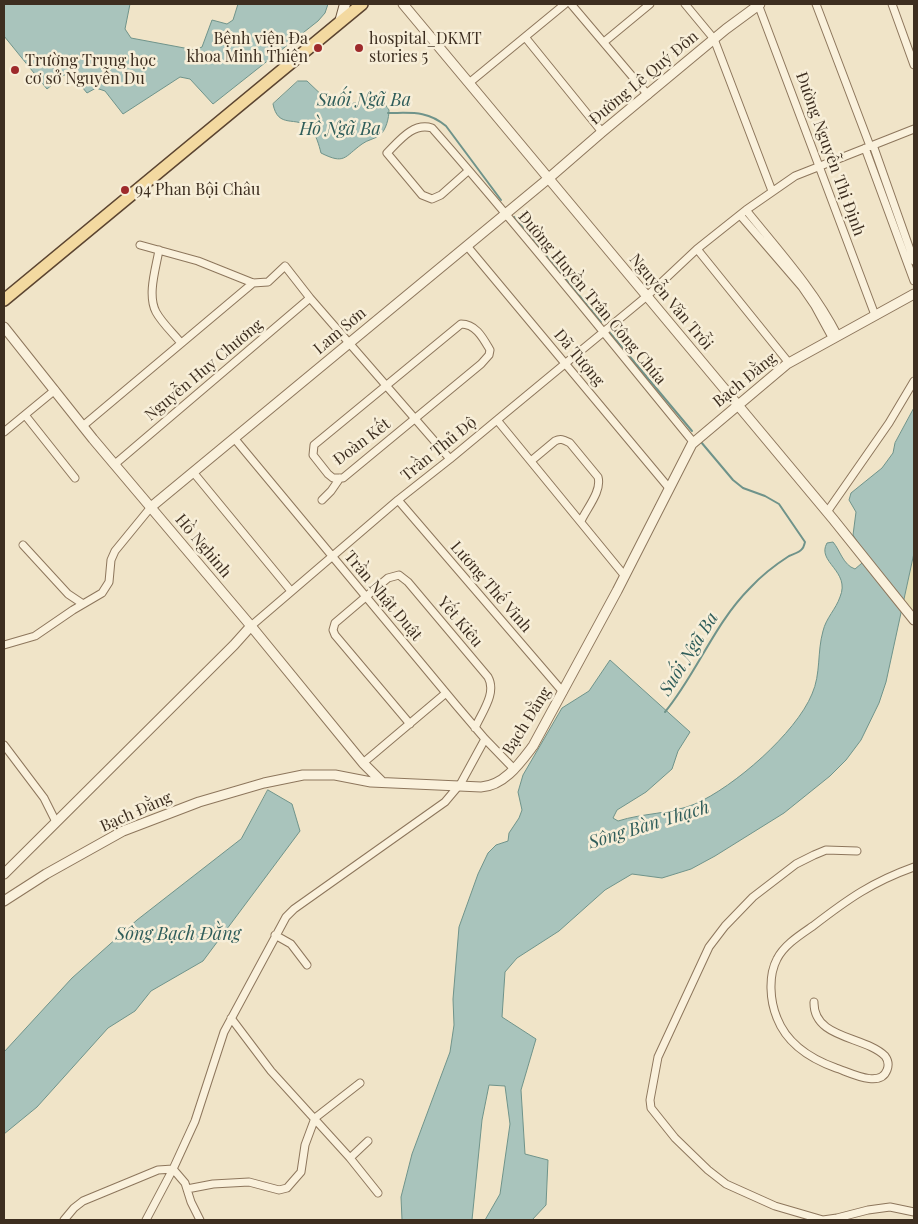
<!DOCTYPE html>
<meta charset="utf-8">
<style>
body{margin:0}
#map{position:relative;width:918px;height:1224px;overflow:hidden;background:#f0e4c8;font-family:"Playfair Display",serif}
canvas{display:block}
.frame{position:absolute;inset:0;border:5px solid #3d2e20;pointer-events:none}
</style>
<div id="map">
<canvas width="918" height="1224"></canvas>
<div class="frame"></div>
</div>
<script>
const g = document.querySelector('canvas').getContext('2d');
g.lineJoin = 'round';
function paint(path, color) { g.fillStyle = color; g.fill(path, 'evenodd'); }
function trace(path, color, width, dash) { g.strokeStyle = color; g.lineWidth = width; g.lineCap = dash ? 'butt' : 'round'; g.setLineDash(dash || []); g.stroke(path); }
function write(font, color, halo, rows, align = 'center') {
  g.font = font + ' "Playfair Display",serif'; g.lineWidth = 5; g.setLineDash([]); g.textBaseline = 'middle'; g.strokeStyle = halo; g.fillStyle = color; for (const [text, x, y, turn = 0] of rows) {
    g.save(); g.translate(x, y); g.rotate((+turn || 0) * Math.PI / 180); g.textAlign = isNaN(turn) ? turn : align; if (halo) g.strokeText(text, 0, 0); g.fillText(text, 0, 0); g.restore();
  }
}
paint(new Path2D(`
 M914,553V620L903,606Z`), '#e6deb5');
const water = new Path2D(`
 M4,4H130L125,29L131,38L195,50L202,47L212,20L227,24L233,20L238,4H328L325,13L318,21L213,104L190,79L180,77L123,114L105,91L96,88L87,93L73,76L64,75L47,89L4,36Z
 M298,81H307L328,101L340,93L349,104L366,101L379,95L389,110C389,118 386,130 380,135C375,139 367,140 362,144C344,157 345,165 321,153C319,145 316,134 310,128C296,115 278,130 273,104Z
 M914,408V553L886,682L879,703L861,740L846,760L830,776L784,813L715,856L691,869L662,878L632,874L605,890L559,931L517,958L505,972L502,1017L536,1039L521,1090L525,1154L548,1160L546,1205L532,1220H485L500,1194L510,1124L505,1086L489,1085L482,1120L472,1220H402L401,1197L412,1154L450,1052L454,1025L453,999L459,927L478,874L488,853L496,845L508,841L509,833L519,818L522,810L518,792L523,775L562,708L589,691L610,660L690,732L678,751L672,769L646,792L617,810L613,818L618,821C643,813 671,814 695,804C734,787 796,733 812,694C821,674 817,652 823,631C826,618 836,609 840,597C851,571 816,562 827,543L833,542C840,550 843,565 855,569L868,558L853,535L856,512L849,500L851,493L882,468L893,453L895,443Z
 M268,790L292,804L300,831L203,961L151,991L135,1011L108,1028L37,1107L4,1134V1052L72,978L137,920L241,839Z`);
paint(water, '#a9c4bc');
trace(water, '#6f938a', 1);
trace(new Path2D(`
 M388,113C411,113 427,110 446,126L501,200
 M514,217L601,322
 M610,333L692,431
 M665,712C697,673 714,624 750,588C761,576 775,565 789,556C793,554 799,553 802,549C804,547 804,545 805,542L779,504L765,496L743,488L733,480L701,442`), '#6f938a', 2);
const minor = new Path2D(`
 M571,4L648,95
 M685,4L714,39L772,191
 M758,4L875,315
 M816,4L870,146
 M892,4L914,65
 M525,37L602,132
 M604,42L650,4
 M469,83L565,4
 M873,145L914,261
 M865,148L914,281
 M468,171L441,195L432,199L422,195L387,153C399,141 413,122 432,128C522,230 607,337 694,443
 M746,210C779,251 814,289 838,336
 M740,215L802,287L815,306L833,339
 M140,245L198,261L253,283L268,282L285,266L310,298L450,459
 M467,246L669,488
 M697,249L789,363
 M159,250C156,268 147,295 156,312C162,323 173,333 181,343
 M461,324C476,324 483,338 490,350L489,355L481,364L343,478H333L328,474L313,455L314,445Z
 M25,415L75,478
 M497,420L624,575
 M84,425L253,283
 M4,432L55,390
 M234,438L456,705L485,739L514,769
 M531,461L555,441C561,438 564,440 570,443L598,477C602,491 587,508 581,521
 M115,464L310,298
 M193,472L291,591
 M322,500L331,491L340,478
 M398,500L563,692
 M827,512L889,423L914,381
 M23,545L68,594L83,604
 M251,626L398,500L450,459L497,420L647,296L697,249L746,210L795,176L914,129
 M4,645L35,636L73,610L102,593L109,582L111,560L115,551L151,507
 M410,724L335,635L333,630L335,623L388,578L399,575L408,582L488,677C497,693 482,712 475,728
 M4,745L44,798L56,822
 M363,763L446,693
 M857,851L826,850L814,855L796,864L753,897L725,926L709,947L658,1057L650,1100L651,1108L675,1138L708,1170L726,1184L775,1206L823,1220L837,1218L868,1210L890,1207L914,1212
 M275,935L291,944L307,965
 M814,1002C813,1039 865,1036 885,1056C888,1060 889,1065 887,1070C880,1089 849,1072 836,1068C811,1059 787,1044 777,1018C770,1001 768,976 777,959C784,945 800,935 813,926C848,899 872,882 914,867
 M231,1018L271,1071L350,1158L378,1193
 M350,1158L368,1141
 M187,1189L213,1184L249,1182L279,1190L287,1188L301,1172L305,1145L315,1118L360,1083
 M64,1220L74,1208L83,1201L158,1170L173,1169L185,1183L191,1202L200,1220
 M146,1220L173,1169L195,1121L224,1032L286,917L294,909L445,802L461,783L485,739`);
const tertiary = new Path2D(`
 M403,4L833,519L914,620
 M4,327L93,439L251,626L363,763L382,782
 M151,507L549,178L602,132L726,29L760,4
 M4,874L234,645L251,626
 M4,901L46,874L123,831L199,802L264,783L303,775H335L371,782L481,787C504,786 520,763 533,746L617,591L692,444L787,364L914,294`);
const secondary = new Path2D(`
 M340,22L345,4`);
const primary = new Path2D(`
 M4,300L362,4`);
trace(minor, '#8d765c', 9);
trace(tertiary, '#8d765c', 11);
trace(secondary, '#6f573f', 12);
trace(primary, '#5b4430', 14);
trace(minor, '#faf1dc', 7);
trace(tertiary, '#faf1dc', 9);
trace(secondary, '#faf1dc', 10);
trace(primary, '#f3d9a0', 11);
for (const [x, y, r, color] of [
 [318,48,5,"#9e2a2b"],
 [359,48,5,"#9e2a2b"],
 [15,70,5,"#9e2a2b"],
 [125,190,5,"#9e2a2b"]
]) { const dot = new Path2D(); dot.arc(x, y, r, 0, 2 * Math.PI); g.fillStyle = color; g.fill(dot); trace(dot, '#f7eed8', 2); }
write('16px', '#3d2e20', '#f7eed8', [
 ["Bệnh viện Đa",308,39,"right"],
 ["khoa Minh Thiện",308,57,"right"],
 ["hospital_DKMT",369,39],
 ["stories 5",369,57],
 ["Trường Trung học",25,61],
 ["cơ sở Nguyễn Du",25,79],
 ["94 Phan Bội Châu",135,190]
], 'left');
write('16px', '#3d2e20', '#f7eed8', [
 ["Đường Lê Quý Đôn",644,78,-40],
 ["Đường Nguyễn Thị Định",830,154,70],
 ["Đường Huyền Trân Công Chúa",592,298,50],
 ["Nguyễn Văn Trỗi",671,302,50],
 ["Lam Sơn",340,331,-40],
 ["Dã Tượng",579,358,50],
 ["Nguyễn Huy Chương",204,370,-40],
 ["Bạch Đằng",745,380,-39],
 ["Đoàn Kết",362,442,-37],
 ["Trần Thủ Độ",439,449,-39],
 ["Hồ Nghinh",203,546,50],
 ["Lương Thế Vinh",491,587,49],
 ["Trần Nhật Duật",383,596,50],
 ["Yết Kiêu",460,622,50],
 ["Bạch Đằng",527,721,-58],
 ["Bạch Đằng",136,812,-24]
]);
write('italic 18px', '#2f5d5a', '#f7eed8', [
 ["Suối Ngã Ba",364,100],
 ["Hồ Ngã Ba",340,129],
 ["Suối Ngã Ba",689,654,-58],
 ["Sông Bàn Thạch",649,825,-17],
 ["Sông Bạch Đằng",178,934]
]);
</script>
